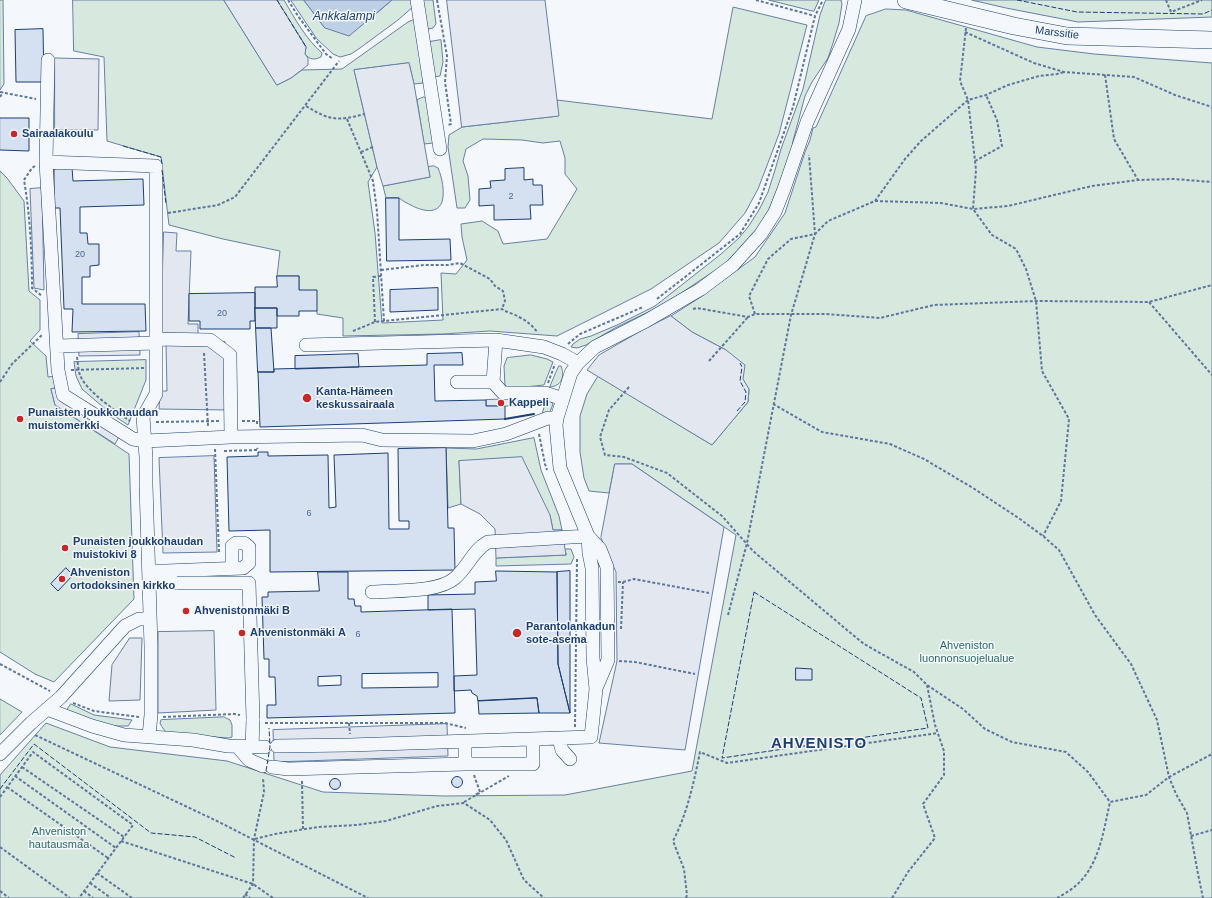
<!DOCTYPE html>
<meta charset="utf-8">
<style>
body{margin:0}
canvas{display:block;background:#f4f7fb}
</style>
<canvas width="1212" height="898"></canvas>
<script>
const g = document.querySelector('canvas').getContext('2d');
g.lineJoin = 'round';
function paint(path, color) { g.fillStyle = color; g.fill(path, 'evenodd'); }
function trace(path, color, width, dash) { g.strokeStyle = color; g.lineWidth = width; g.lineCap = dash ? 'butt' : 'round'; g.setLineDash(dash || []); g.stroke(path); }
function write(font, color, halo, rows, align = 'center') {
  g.font = font + ' Arial,sans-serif'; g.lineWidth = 3; g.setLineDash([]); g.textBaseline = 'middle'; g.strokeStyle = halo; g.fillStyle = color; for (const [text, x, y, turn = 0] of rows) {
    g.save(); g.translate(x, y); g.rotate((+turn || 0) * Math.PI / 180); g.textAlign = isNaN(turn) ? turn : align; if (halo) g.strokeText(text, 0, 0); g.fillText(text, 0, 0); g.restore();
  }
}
const green = new Path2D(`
 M0,0H3L4,84L0,90Z
 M73,0H224L277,85L291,78L302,70L342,69L408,22L415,19L424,75L423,83L414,84L409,63L354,70L377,167L368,182L375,233L382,323L443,320L441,273L456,274L467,260L462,237L461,224L482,221L498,231L503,244L547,239L577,189L565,174V158L560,141L543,143L522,140L483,139L466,149L463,161L468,176L470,200L465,208H457L448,147L449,135L462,127L558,116L557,100L712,119L733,7L807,25L779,134L758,189L745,213L719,243L651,289L557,336L490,331L443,334L343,336V318L317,314V311L299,290V276H277L280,251L223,239L169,225L161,157L107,141L104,57L74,51Z
 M277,0H284C295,19 306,39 322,53L321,57C314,60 310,60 305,54L306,47Z
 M291,0H304L325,28L377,13L392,0H414L415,5L398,20L360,48L351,54L340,57L333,54L317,39Z
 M422,0H433L436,24L433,28L429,29L426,26Z
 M769,0H819L814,11Z
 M826,0H841L842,4L839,23L833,43L828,58L812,82L805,96L793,141L791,155L770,207L764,220L748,242L723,265L665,304L615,328L586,345L577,348L571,347L573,344L580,339L591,336L617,325L655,306L721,254L739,238L748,227L759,210L768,192L775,170L781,149L803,89L820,15Z
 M972,0H1212V17L1078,22L1006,8Z
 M886,9L906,10L1037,47L1094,54L1212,63V898H0V775L46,723L110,747L227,761L323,792L444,796L565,795L692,771L736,535L632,464H615L609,493L589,491L584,478L580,452V416L587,394L598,376L712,445L748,402L749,390L726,350L692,332L671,316L699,298L755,257L785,213L805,152L810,140L813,128L816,127L866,16Z
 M441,40L443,62L440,76L434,77L429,42Z
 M424,97L428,99L433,143L424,144L417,100Z
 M434,166L438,168C442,177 445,192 442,202C436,217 417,209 407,203C404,202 401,199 399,198C395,197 389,198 386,198L383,186L430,177L428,167Z
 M0,171L7,178L24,201L29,291L40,300V330L30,341L46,356L48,377L55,376L57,388L51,389L55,405L129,454L134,599L54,682L35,674L0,652Z
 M531,355L547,359L553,362L544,385L515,388L505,386L504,366L507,358Z
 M146,360V380L128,425L110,413L82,389L76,376L74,362Z
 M559,366H561C565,376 562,386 550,387Z
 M547,399L550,400L553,404L550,412L542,415Z
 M534,438L541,470L559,516L562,530H553L550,515L459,461L461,504L448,508L446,448L476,449Z
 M565,549H571L574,557L571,564L496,566V558L566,555Z
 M0,699L22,712L0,735Z
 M71,704L94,715L132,720L128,726H115L93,721L67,710Z
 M224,717L230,720L232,725V737L229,738L170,734C165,732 162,728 160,723L161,720Z`);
paint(green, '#d7e8df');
trace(green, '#687fa3', 1);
const parking = new Path2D(`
 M224,0H277L306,47L305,54L308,58V65L291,78L277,85Z
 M447,0H545L559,116L462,127Z
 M55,58L99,59L98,130H55Z
 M409,63L414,84L430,177L383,186L377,167L354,70Z
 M42,188L44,290L34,288L30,189Z
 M164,232L177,233L176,251H191L188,324H198V335L161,334Z
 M671,316L692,332L726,350L745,365L743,379L749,389L748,402L712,445L587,370L599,355L644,329Z
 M139,332L140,355L79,356L78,334Z
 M225,342L229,410L159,409L160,391H167L166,343Z
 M57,388L119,437L115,444L55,405L51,389Z
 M517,399V406H486V400Z
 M214,456L217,552L163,553L159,458Z
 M522,457L550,515L553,530H562L566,555L496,558L495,529L480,514L461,504L459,461Z
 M615,464H632L724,527L685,750L599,743L617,661L616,572L601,538Z
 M214,631L216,710L158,713V632Z
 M130,638H142L140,700L109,701L112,665Z
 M447,724L448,756L274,762L273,730Z`);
paint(parking, '#e3e8f0');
trace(parking, '#687fa3', 1);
const water = new Path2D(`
 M304,0H392L349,36L325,28Z`);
paint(water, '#bed0e5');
trace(water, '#687fa3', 1);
const building = new Path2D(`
 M43,29L44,82H16L15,30Z
 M0,118H29V151L0,150Z
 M72,167L73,181L143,179L144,205L80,207V233H87L88,244H99V265L90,266V277H82V304H145L146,331L72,332L73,309H64L60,208H54V168Z
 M524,168V180L533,179V185H542L543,205H530L531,219L494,220V205L479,206V189L491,188L490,181L505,180V169Z
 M386,198H399V240L450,239L451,260L387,261Z
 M277,276H299V290H317V311H299V316H277V308H255V287H277Z
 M438,288V310L390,312V290Z
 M255,293V321H250V329H200V321H189V294Z
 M255,308H277V328H256Z
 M256,328H271L274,372H258Z
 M462,353L463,365H434L435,401L486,400V406H505V419L260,427L258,372H274V369L427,365V354Z
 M358,354L359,367L295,369V356Z
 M446,448L448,528H454L455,570L270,572V530L229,531L227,457L258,456V452H268V456L328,455L329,508L336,507L334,455L388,453L389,529H409V521H399L398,449Z
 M66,568L73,575L58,591L51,584Z
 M496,571L557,572L558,664L570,713H539L537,698L478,701L477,696L472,693L471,690L454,691V676L477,675L475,609L428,610V595L475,594V582L496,581Z
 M570,571V713L558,664L557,572Z
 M318,572H348V599H354L355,606H361V612L452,609L455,713L267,718V705H276L275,677H269V659H264L262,597H268V592L319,591ZM438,673V687L362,688V674ZM341,676V685L318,686V677Z
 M796,668L812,669V680H796Z
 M537,698L539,713L479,714L478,701Z
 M451.5 782a5.5 5.5 0 1 1 11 0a5.5 5.5 0 1 1-11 0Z
 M329.5 784a5.5 5.5 0 1 1 11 0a5.5 5.5 0 1 1-11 0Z`);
paint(building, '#d5e0f0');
trace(building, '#1d3f73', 1);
const minor = new Path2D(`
 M417,0L440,149
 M48,60L46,162L58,370L63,395L133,439L145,441L231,437L362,435L382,440L473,441L506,434L548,418H557
 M46,162L156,166V394L143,417L146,457V485L151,646V715L149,736
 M156,339L210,340L230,355L231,437
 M496,340L493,382L503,393H545L563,399
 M306,345L496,340L544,347L562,354L578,363
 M57,346L156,343
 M457,382H493
 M588,536L600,549L607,567L608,660L597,686
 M149,571H166L243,568L249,563V547L244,543H236L232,546V568
 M149,582L177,583
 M372,592C395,590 438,593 455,578C468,567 473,550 488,542L588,536
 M47,709L92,726L124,735L193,740L228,746L265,747
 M559,739L562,750L570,759
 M237,746L249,760L263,766
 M277,746L350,745L591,737L596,689L593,658L592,568L589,553L588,536L560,468L556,425L557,418L571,373L578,363L595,347L646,321L701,289L733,265L761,234L775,212L784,189L807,122L849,29L855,0
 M252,747L253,719
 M0,754L31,723L61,697L125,626L139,619H150
 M465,764H533V739
 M272,767L288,769L465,764V741`);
const major = new Path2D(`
 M906,0L1014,26L1067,36L1212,40`);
trace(minor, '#1d3f73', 14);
trace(major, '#1d3f73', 18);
trace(new Path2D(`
 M288,0L298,16L326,54L333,59
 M437,0L447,56L445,82L451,124L448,125
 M756,0L815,16
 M1166,0L1171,12L1202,0
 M966,28L960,81L968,100L975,161L976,170L973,209L992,235L1016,249L1026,269L1036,301L1042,371L1069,419L1061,501L1043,536
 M965,32L1034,63L1064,72L1134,77L1175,95L1212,107
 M1105,75L1114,139L1138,180
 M0,92L36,99
 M0,97L3,92
 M306,106C330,121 338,121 365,114
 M347,119L373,181L377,211L384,321L502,309C507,313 513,313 519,317C527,321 533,326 538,333
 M361,152L373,147
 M975,161L1002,146L997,120L986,95
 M35,166L32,168L24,180C30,215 32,252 32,288L42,296
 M875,201L941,203L973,209L1008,206L1092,186L1138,180L1174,179L1212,182
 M168,213L218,205L235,197L339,61
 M381,270L424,265H448L460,263L490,279L495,286L503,291L505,301L502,309
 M657,299L740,234L759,203L793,107L815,16L823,0
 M1149,302L1212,375
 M693,309L697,308L748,317L755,314H826L880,318L934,305L1036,301L1149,302L1212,285
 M755,314L749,296L768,259L791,239L815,234L828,221L875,201L905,159L921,141L968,100L986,95L1008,85L1039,76L1057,74L1064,72
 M375,322L373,277L381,276
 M353,331L375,322L384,321
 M568,344L580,334L643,307
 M204,353L208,426
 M77,357C78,363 78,370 80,375C86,391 116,411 130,421
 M709,361L748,317
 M71,370L144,368
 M0,382L12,364L43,334
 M548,383L555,364
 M629,387L609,410L600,437L605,455L624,457L667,473L722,516L753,551L853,635L864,644L914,672L927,685L963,709L985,729L1012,742L1066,752L1088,772L1110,802L1146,795L1169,777L1212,754
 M773,404L822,432L890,444L924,459L973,488L1020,519L1043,536L1059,550L1095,615L1131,664L1157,720L1169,777L1176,794L1187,813L1198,874L1203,898
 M242,421H257V425
 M156,422L219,421
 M539,434L545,464L547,470
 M215,449L219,553
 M224,451L258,450L257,448
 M618,582H623L634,579L709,593
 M728,615L747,543L791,315L815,234L809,155
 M621,629L623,582
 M619,661L635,662L695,674
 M0,664L50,691
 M73,703L94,711L139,717
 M163,717L234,714L240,715
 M265,723H445L466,728
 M349,723L350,734
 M575,727L577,559
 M35,735L217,821L368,898
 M22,767L124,837
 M474,775L480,792L475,795
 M15,776L116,848
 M302,781L303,830
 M7,787L108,858
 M0,797L33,752L133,825L79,898
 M464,802L509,776
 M1191,836L1212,830
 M255,839L275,834L318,827L356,825L386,821L437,806L464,803L490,820L506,840L524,880L544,898
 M121,841L253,884L273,898
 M0,847L70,898
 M97,873L132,898
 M90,883L111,898
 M0,891L9,898
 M84,891L93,898
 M245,894L250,898
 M243,898L253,884L254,839L264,792L263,778
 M686,898L687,895L684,869L673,841C687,814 694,782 700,752L727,763L938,733
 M892,898L908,872L935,838L923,804L944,775V751L935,725L927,685
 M1057,898C1062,895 1068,892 1073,888C1099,868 1103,833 1110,802`), '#5e769c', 2, [3, 2]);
trace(minor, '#f4f7fb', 13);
trace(major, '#f4f7fb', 17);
const minorBridge = new Path2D(`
 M177,583H249L253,719`);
trace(minorBridge, '#1d3f73', 14, []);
trace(minorBridge, '#f4f7fb', 13);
trace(new Path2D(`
 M277,0L306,47
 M1017,0L1077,12L1203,14L1212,10
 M123,146L161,157L162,164
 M162,170L166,204
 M737,411L745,402L746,392L740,381L742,367L740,363
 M754,592L921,698L928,728L722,758Z
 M266,771L270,747L269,728
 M0,789L34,744L151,833L195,837L236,858`), '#1d3f73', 1, [5, 2]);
trace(new Path2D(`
 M505,419L534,414`), '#1d3f73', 2);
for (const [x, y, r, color] of [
 [14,134,4,"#c62828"],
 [307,398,5,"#c62828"],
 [501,403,4,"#c62828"],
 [20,419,4,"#c62828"],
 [65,548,4,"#c62828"],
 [62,579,4,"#c62828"],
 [186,611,4,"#c62828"],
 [242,633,4,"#c62828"],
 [517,633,5,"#c62828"]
]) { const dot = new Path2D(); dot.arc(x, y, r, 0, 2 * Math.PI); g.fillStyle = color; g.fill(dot); trace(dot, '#f4f7fb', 1.5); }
write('9px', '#4b6792', null, [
 ["2",511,197],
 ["20",80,255],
 ["20",222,314],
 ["6",309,514],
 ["6",358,635]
]);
write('11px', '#1d3f73', '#f4f7fb', [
 ["Marssitie",1057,33,7]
]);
write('bold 11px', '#1d3f73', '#f4f7fb', [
 ["Sairaalakoulu",22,134],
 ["Kanta-Hämeen",316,392],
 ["keskussairaala",316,405],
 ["Kappeli",509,403],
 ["Punaisten joukkohaudan",28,413],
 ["muistomerkki",28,426],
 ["Punaisten joukkohaudan",73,542],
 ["muistokivi 8",73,555],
 ["Ahveniston",70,573],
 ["ortodoksinen kirkko",70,586],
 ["Ahvenistonmäki B",194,611],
 ["Parantolankadun",526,627],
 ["sote-asema",526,640],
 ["Ahvenistonmäki A",250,633]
], 'left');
write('11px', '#2c6c60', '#f4f7fb', [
 ["Ahveniston",967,646],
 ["luonnonsuojelualue",967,659],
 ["Ahveniston",59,832],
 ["hautausmaa",59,845]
]);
write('italic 12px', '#1d3f73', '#f4f7fb', [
 ["Ankkalampi",344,17]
]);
g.letterSpacing = '1px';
write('bold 15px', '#1d3f73', '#f4f7fb', [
 ["AHVENISTO",819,744]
]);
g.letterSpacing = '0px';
</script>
